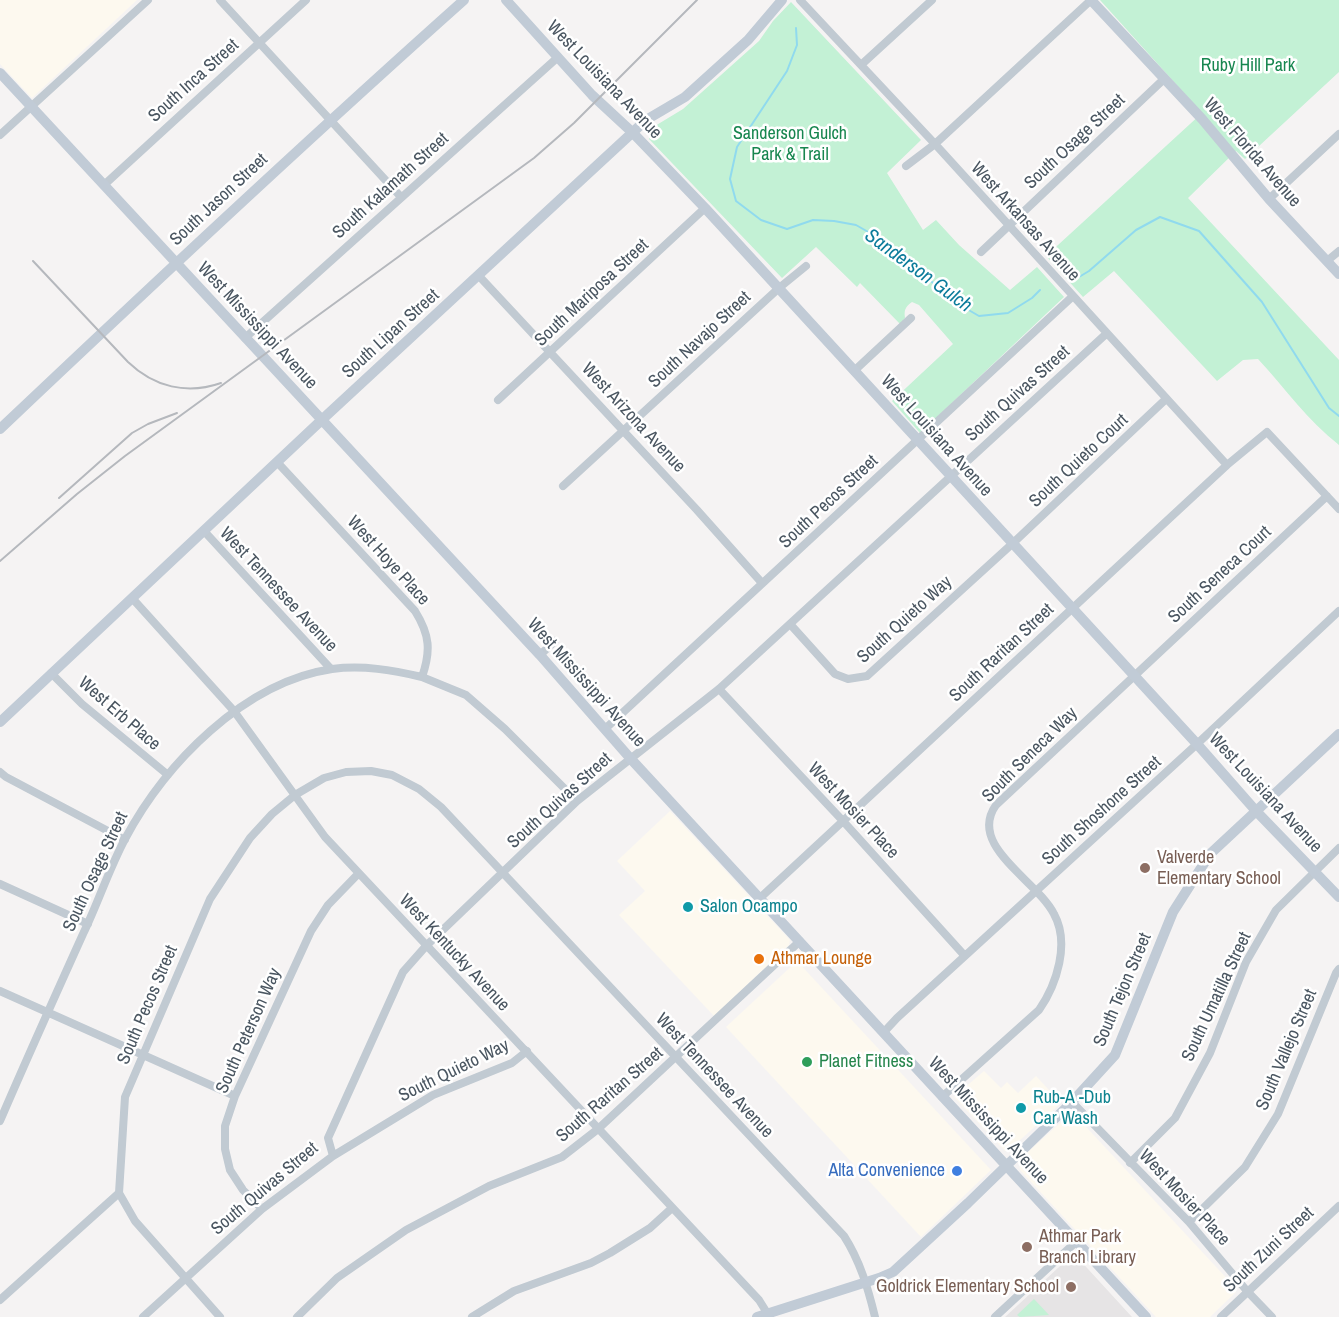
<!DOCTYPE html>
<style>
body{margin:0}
canvas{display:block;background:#f5f3f3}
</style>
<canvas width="1339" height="1317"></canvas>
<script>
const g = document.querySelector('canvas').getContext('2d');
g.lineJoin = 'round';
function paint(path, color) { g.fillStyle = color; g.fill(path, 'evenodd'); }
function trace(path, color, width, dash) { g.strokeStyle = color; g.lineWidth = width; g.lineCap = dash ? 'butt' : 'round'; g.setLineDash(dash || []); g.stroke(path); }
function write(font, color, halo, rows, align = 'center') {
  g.font = font + ' "Archivo Narrow",sans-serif'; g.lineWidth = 5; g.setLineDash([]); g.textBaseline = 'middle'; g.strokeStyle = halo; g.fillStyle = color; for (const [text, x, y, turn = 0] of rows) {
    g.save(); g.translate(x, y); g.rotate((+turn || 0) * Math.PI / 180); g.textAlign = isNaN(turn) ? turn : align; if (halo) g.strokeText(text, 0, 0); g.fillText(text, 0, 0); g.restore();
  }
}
paint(new Path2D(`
 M0,0H137L32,98L0,64Z
 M670,811L790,940L789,945L714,1016L619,915L645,891L617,861Z
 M797,961L991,1170L921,1237L726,1027Z
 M984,1071L1001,1088L1007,1082L1018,1093L1036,1076L1061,1103L1008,1151H1005L954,1097Z
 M1070,1114L1075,1115L1232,1284L1236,1292L1210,1317H1156L1020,1170L1019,1160Z`), '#fdf9ef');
paint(new Path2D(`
 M1072,1255L1077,1257L1132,1317H1005Z`), '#e6e4e5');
paint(new Path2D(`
 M1100,0H1339V72L1245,159L1236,151L1188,198L1339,360V445C1308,421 1285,388 1258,359L1243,360L1217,381L1114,271L1083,297L1046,256L1202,113Z
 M791,2L921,140L887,173L923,230L936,220L959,245L1010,290L1037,267L1064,297L920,433L892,401L953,344L919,305L912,302C905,307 904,310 905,318L900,324L860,283L857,287L816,247L782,278L649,139L650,129L683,109L759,41L773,21Z
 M1034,1299L1049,1315L1020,1317L1017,1315Z`), '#c3f1d5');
trace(new Path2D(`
 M796,28L797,45L787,71L737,147L730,179L736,201L761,220L787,229L813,220L834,221L856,225L877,237L960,305L979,316L1008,313L1032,298L1040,290
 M1079,277L1089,271L1136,230L1160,217L1199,231L1262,302L1329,408L1339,416`), '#90daee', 2);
trace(new Path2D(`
 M220,0L401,197
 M800,0L935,144L1227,465
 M861,65L932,0
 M0,135L148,0
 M906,166L935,144L1091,0
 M104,185L306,0
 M1269,199L1339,134
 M981,252L1164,79
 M1327,261L1339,251
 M479,276L697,510L762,583
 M245,338L557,58
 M854,371L911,318
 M498,400L705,208
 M277,462L415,611C430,635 431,651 422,677L466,695L505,729L577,801
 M563,486L779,288L806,266
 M204,531L331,669
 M132,598L234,711L325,837L759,1300L769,1316
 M790,624L835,674L848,679L867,676L1012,544L1166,399
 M540,655L555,641
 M51,673L82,704L168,775
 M719,689L843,821L964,955
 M605,729L1073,296
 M0,772L6,777L125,840
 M0,884L88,924
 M760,898L1227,465L1267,432L1339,509
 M0,991L235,1096
 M884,1032L897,1018L1197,744L1339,611
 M942,1097L1039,1010C1057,984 1070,943 1054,914C1037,880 967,846 996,805L1327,496
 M1072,1102L1189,1222L1247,1291L1272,1317
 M0,1121C27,1058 55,996 83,934C98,903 109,869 125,839C165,764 244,682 332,669C363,665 392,670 422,677
 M333,1156L433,1095L512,1063L527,1051
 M1130,1163L1175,1118L1210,1053L1246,962L1276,910L1339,848
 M119,1193L135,1221L220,1317
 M262,1209L243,1190L230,1170L225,1149V1126L235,1096L311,931L328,905L358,874
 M1189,1222L1245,1167L1278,1114L1336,973L1339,969
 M0,1300L119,1193L125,1097L210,899L250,838L272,814L295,795L324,778L346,772L371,771L392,775L419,789L441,807L844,1236C860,1261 868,1288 875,1317
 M143,1317L262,1209L333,1156L328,1138L403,972L426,946L577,801L719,689L1106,334
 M297,1317L337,1278L406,1230L489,1186L562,1157L598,1129L800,941
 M472,1317L514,1291L591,1263L610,1253L650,1228L672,1208
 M995,1317L1077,1241
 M1221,1317L1339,1206`), '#c1cad2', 8);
trace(new Path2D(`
 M506,0L592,95L633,133L705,208L1197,744L1256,811L1339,897
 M1091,0L1202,119L1269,199L1339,274
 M0,73L540,655L630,758L1146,1317
 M0,429C153,284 307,140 464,0
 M0,722L327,415L646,120L685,97L748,40L782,0
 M757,1317L879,1278L893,1272L968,1203L1072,1102L1115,1055L1173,912L1210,854L1339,734`), '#c1cbd6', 10);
trace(new Path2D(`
 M33,261L128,362C154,387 187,395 221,383
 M59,498L132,433L148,424L177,413
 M0,561L77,494L125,456L534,158L574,123L697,0`), '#b5b8bd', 2);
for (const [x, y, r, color] of [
 [1145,868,6,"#8d6e63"],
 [688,907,6,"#0f9aa8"],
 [759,959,6,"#e8710a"],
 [807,1062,6,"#2e9e5b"],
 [1021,1108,6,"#0f9aa8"],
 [957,1171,6,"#3f7fe0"],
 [1027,1247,6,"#8d6e63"],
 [1071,1287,6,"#8d6e63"]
]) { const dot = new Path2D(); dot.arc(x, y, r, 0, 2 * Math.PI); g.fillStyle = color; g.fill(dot); trace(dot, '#fff', 2); }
write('18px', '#17864f', '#fff', [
 ["Ruby Hill Park",1248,66],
 ["Sanderson Gulch",790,134],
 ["Park & Trail",790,155]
]);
write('18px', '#4a5661', '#fff', [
 ["West Louisiana Avenue",604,80,46],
 ["South Inca Street",194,81,-42],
 ["South Osage Street",1075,142,-43],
 ["West Florida Avenue",1252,153,49],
 ["South Kalamath Street",391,186,-42],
 ["South Jason Street",219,200,-43],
 ["West Arkansas Avenue",1025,222,48],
 ["South Mariposa Street",592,293,-43],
 ["West Mississippi Avenue",257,326,47],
 ["South Lipan Street",391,334,-42],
 ["South Navajo Street",700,340,-43],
 ["South Quivas Street",1018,394,-42],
 ["West Arizona Avenue",633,418,47],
 ["West Louisiana Avenue",936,436,48],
 ["South Quieto Court",1079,461,-43],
 ["South Pecos Street",829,502,-43],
 ["West Hoye Place",388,561,48],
 ["South Seneca Court",1220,575,-43],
 ["West Tennessee Avenue",278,590,47],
 ["South Quieto Way",905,620,-42],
 ["South Raritan Street",1002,653,-43],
 ["West Mississippi Avenue",586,683,48],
 ["West Erb Place",119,714,41],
 ["South Seneca Way",1030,755,-45],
 ["West Louisiana Avenue",1265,793,47],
 ["South Quivas Street",560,801,-42],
 ["West Mosier Place",853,811,47],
 ["South Shoshone Street",1102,811,-42],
 ["South Osage Street",96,872,-65],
 ["West Kentucky Avenue",454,953,47],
 ["South Tejon Street",1123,990,-67],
 ["South Umatilla Street",1217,997,-65],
 ["South Pecos Street",148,1005,-67],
 ["South Peterson Way",249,1031,-66],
 ["South Vallejo Street",1287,1050,-67],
 ["South Quieto Way",454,1071,-26],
 ["West Tennessee Avenue",714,1076,47],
 ["South Raritan Street",610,1095,-41],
 ["West Mississippi Avenue",988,1121,47],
 ["South Quivas Street",265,1189,-40],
 ["West Mosier Place",1184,1198,47],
 ["South Zuni Street",1269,1250,-43]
]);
write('18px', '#785e54', '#fff', [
 ["Valverde",1157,858],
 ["Elementary School",1157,879],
 ["Athmar Park",1039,1237],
 ["Branch Library",1039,1258],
 ["Goldrick Elementary School",1059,1287,"right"]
], 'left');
write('18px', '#0d838f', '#fff', [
 ["Salon Ocampo",700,907],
 ["Rub-A -Dub",1033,1098],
 ["Car Wash",1033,1119]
], 'left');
write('18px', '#c56008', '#fff', [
 ["Athmar Lounge",771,959]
], 'left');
write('18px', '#27864d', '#fff', [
 ["Planet Fitness",819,1062]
], 'left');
write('18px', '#366cbe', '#fff', [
 ["Alta Convenience",945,1171]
], 'right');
write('italic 20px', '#0c7c9b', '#fff', [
 ["Sanderson Gulch",918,271,36]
]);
</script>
